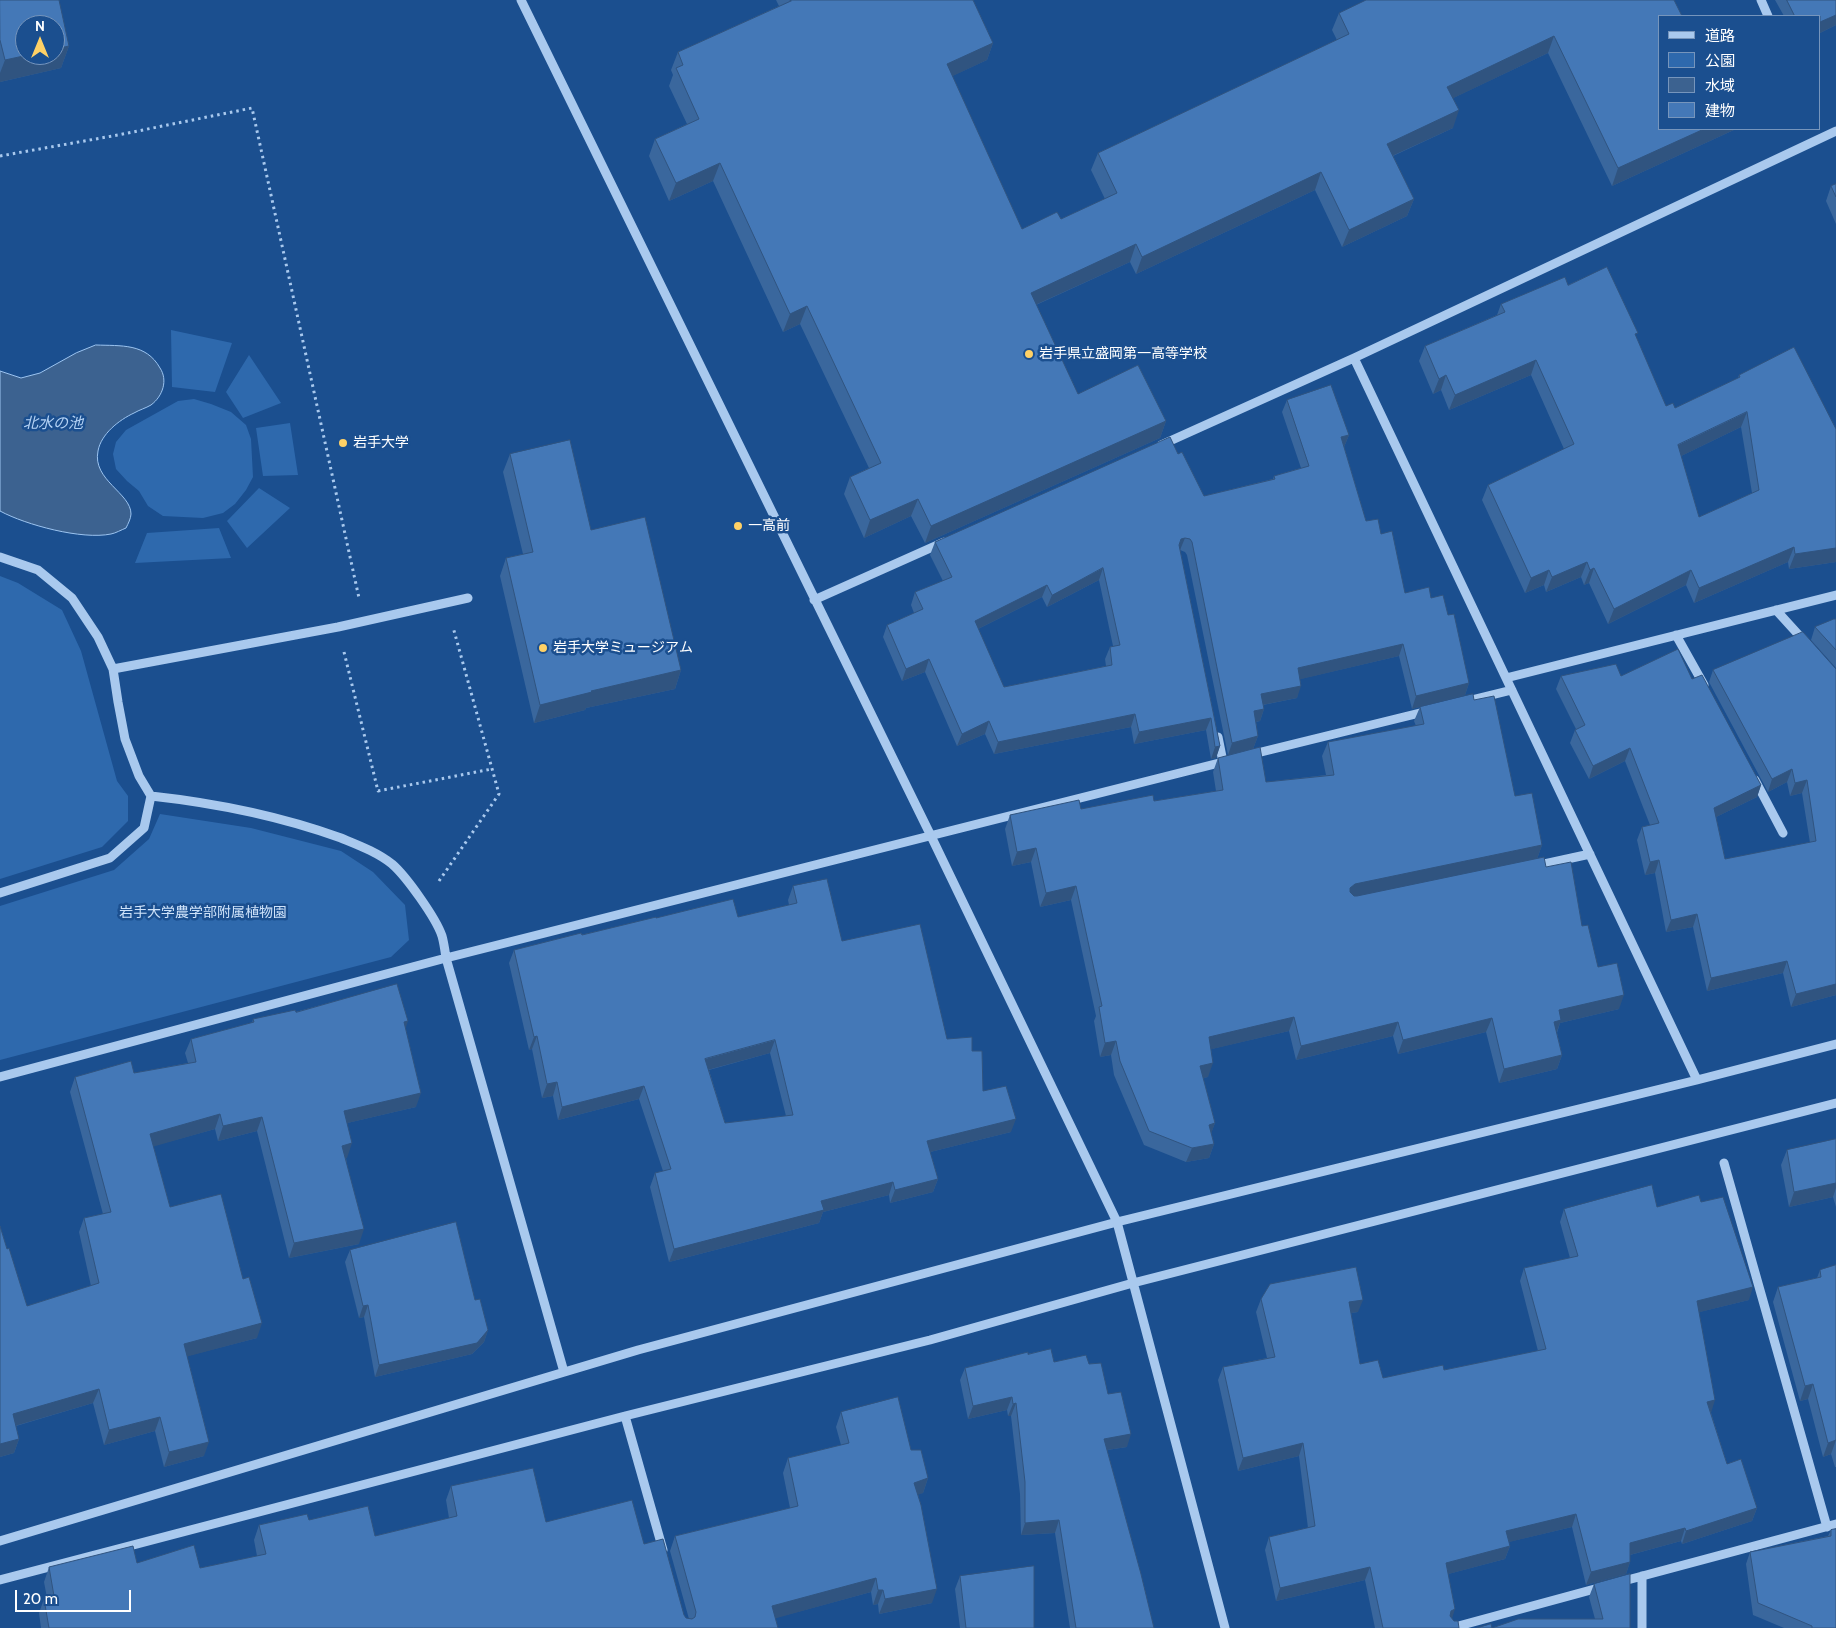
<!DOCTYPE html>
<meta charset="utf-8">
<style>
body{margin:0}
#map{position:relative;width:1836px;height:1628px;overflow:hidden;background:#1b4f8f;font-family:Cabin,"Noto Sans JP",sans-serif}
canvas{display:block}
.legend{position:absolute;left:1658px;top:15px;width:162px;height:115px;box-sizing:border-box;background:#1b4f8f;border:1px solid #7695bc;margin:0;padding:6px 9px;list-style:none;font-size:15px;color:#fff}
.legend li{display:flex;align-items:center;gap:10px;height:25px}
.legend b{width:25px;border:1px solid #7695bc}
.north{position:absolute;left:15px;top:15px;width:50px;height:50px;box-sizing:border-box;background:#1b4f8f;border:1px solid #7695bc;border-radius:50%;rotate:0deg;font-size:14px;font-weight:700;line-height:20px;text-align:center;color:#fff}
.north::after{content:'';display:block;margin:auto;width:18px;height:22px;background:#ffd166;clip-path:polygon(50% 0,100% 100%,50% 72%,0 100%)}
.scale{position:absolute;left:15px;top:1590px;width:116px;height:22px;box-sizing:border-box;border:2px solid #fff;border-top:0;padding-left:6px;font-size:15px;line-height:18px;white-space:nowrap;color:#fff;-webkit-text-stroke:4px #1b4f8f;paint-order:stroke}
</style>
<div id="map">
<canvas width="1836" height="1628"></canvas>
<ul class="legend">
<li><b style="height:6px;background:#a9c9ee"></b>道路</li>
<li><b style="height:14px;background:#2e69ad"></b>公園</li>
<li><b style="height:14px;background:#3c6290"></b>水域</li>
<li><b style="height:14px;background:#4478b7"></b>建物</li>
</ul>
<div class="north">N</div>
<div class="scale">20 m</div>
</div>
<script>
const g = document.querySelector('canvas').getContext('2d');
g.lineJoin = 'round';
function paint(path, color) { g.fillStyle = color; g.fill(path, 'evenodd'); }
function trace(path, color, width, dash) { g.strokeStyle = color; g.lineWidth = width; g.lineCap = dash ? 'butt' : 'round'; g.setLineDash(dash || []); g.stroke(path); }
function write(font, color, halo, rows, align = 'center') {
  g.font = font + ' Cabin,"Noto Sans JP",sans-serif'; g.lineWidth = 5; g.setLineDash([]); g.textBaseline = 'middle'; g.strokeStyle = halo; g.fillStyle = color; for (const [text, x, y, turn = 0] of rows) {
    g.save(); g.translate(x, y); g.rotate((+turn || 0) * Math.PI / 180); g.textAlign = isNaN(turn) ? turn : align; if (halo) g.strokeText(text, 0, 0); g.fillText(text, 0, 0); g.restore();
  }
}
paint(new Path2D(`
 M171,330L232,343L215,392L172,387Z
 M249,355L281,403L243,418L226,392Z
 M194,399L211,404L231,412L246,425L251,439L253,477L246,490L235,504L223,513L203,518L163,516L148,506L139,491L127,481L116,469L113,454L116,442L126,430L178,401Z
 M290,423L298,475L263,476L256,428Z
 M259,488L290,508L247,548L227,521Z
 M219,528L231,558L135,563L147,533Z
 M0,576L18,583L62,610L81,651L117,781L128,796V821L102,847L0,879Z
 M160,814L251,828L341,851L373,872L405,905L409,940L391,957L0,1060V906L114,870L149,839Z`), '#2e69ad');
const water = new Path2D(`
 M96,345C121,346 146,343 160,368C168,380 163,396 151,405C146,408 139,410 134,413C119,420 101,434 98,451C92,480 131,493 131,514C131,518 128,524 126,528C121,530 116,533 111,534C82,540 26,525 0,511V371L21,378L40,373L76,353Z`);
paint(water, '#3c6290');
trace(water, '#9cc4f0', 1);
trace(new Path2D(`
 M0,156L118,135L252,108L359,598
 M344,652L378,791L492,769
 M439,881L499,794L453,627`), '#a9c9ee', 3, [2.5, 4]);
trace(new Path2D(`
 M521,0L931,836L1117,1222L1225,1628
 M1761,0L1768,16
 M1354,358L1697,1080
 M1161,445L1354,358L1836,131
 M0,557L38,570L72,598L98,637L113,669L118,702L125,739L139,776L151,796C215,803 280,816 341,838C358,845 377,852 392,864C406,876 436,918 442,936C444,943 445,951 446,958L564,1372
 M814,600L944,542
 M1776,610L1806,643
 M1676,635L1704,685
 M113,669L338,627L468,598
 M1506,678L1836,595
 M1463,702L1512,690
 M1218,737L1223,762
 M1249,755L1428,711
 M1755,780L1783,833
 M1535,866L1590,854
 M0,893L110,858L144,828L151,796
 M0,1077L446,958L1227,761
 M1724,1163L1827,1527
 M625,1416L663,1550
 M0,1541L638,1350L1117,1222L1697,1080L1836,1044
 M1642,1576V1628
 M0,1580L625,1416L930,1340L1133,1283L1836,1103
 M1620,1582L1836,1524
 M1451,1628L1602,1587`), '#a9c9ee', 9);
paint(new Path2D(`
 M0,0L69,46L61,68L0,82Z
 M776,0H973L993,43L987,60L952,76L1022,229L1061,219L1105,199L1091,170L1098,153L1337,40L1332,30L1339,13L1674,0L1660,129H1736L1612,186L1548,53L1453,98V128L1393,156L1414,199L1407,216L1342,247L1315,190L1136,274L1130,262L1036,305L1078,394L1166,421L1160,438L925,543L911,516L864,538L844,494L850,477L869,468L800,324L783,332L713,181L669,201L649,156L655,139L687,124L669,86L673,75L671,70L678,52L779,6Z
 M1775,0H1836V25L1820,33V16H1784Z
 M1836,184V224L1826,201L1831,186Z
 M1568,285L1636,338L1666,406L1675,408L1738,378L1739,375L1836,429V562L1789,569L1788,562L1694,603L1686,585L1608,624L1589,583L1584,585L1581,577L1546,592L1544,585L1525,593L1482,500L1488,485L1564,449L1531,375L1449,410L1441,390L1433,394L1419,361L1425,346L1497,315L1501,304ZM1741,427L1752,493L1699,517L1681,456Z
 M1287,400L1349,435L1344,447L1366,521L1381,534L1405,593L1431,598L1448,615L1469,683L1465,695L1412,709L1399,656L1300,679L1297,698L1263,705L1264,709L1260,721L1256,722L1258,736L1253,749L1228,755L1187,555L1185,552L1180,550L1220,746L1216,758L1211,759L1206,730L1134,744L1131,727L994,754L985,734L957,746L925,672L902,681L883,637L887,625L914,613L911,605L915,592L943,581L930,555L935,542L1178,454L1204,496L1273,479L1274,476L1301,468L1282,412ZM1099,580L1113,646L1110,647L1105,659L1106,666L1004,687L978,629L1042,597L1047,607Z
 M510,454L591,530L681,670L675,689L586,708L585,710L534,723L500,576L506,558L523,554L503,472Z
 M1836,619V668L1811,640L1815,627Z
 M1803,632L1836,995L1791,1007L1783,973L1707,991L1693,927L1666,932L1655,873L1645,875L1637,840L1642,827L1650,825L1625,761L1589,779L1570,743L1575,730L1576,729L1556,689L1561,676H1621L1692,679L1761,785L1757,797L1716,817L1725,859L1810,843L1802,793L1790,796L1787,782L1768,792L1709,682L1713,670Z
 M1474,700L1515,796L1542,845L1537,859L1546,867L1582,926L1598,967L1619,1009L1560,1023L1557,1033L1562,1055L1557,1069L1499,1083L1486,1032L1398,1054L1393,1036L1296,1060L1289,1031L1211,1049L1208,1077L1203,1078L1215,1123L1211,1133L1214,1144L1209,1158L1186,1162L1144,1145L1114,1075L1111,1055L1100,1057L1094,1021L1096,1016L1071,900L1040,907L1031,862L1012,866L1005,829L1010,815L1081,809L1154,801L1216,791L1213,772L1218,758L1266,782L1326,775L1322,756L1328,742L1416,726L1414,721L1420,707Z
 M793,886L842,941L947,1039L972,1051L983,1091L1011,1132L930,1152L938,1179L933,1192L890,1203L889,1195L823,1212L819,1223L669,1262L650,1187L655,1173L663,1171L639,1099L558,1120L553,1096L542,1098L532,1049L529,1050L509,963L514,950L656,918L738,917L789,905L788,900ZM770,1053L786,1116L725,1123L709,1070Z
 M296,1012L405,1028L416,1107L347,1123V1158H346L359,1244L289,1258L257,1131L218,1141L215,1129L153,1146L170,1207L257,1338L187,1356L204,1456L164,1467L155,1431L104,1445L93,1403L16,1426L19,1439L14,1453L0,1457V1226L7,1249L27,1306L91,1286L79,1232L84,1218L103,1214L70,1092L75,1077L134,1073L188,1063L185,1053L191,1039L252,1023L253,1019Z
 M1836,1139V1207L1833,1197L1789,1207L1781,1165L1787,1150Z
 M1701,1202L1749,1300L1699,1312L1711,1413L1727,1464L1757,1508L1752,1521L1682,1544L1681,1541L1630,1555V1562L1626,1574L1586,1585L1572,1527L1508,1542L1510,1546L1505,1559L1448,1574L1452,1619L1459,1628H1375L1365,1580L1276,1601L1265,1550L1269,1537L1308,1528L1299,1456L1238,1471L1218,1380L1223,1367L1267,1358L1256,1312L1261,1299L1358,1312L1351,1313L1360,1364L1383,1378L1444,1370L1538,1351L1520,1281L1524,1268L1570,1258L1560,1222L1564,1209L1657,1207Z
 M350,1250L475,1300L488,1330L484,1342L472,1354L375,1377L364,1317L359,1318L345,1262Z
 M1836,1265V1467H1835L1831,1454L1823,1457L1808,1399L1800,1401L1773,1302L1778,1287L1817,1278L1820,1270Z
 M1028,1354L1054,1362L1089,1364L1108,1394L1127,1447L1107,1450L1154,1628H1070L1055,1533L1021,1535L1020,1494L1011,1416H1008L1007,1410L968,1419L960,1380L965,1368Z
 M841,1412L911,1450L928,1478L923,1493L918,1494L932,1603L879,1614L878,1604L873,1605L871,1592L775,1618L778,1628H41L39,1613L44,1599L47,1598L44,1582L49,1567L137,1563L200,1568L257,1556L254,1540L259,1525L309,1520L375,1536L449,1518L446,1500L451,1486L546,1522L644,1544L684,1615L686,1618L689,1619L670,1551L675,1536L790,1508L783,1473L788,1458L841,1445L836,1427Z
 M1831,1530L1836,1628H1784L1753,1615L1746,1564L1750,1552L1828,1536Z
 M960,1576L1034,1628H960L955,1589Z
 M1594,1584L1630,1628L1595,1619L1589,1597Z`), '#3a679d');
paint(new Path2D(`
 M1836,15V25L1820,33V22Z
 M1554,36L1548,53L1441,104L1447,87Z
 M993,43L987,60L940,82L947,64Z
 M69,46L61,68L0,82V73L5,60L28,55H55V49Z
 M1459,110L1453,128L1381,161L1387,144Z
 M1704,129H1736L1612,186L1618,168Z
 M720,163L713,181L669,201L676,183Z
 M1321,172L1315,190L1136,274L1142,257Z
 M1414,199L1407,216L1342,247L1349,230Z
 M1136,244L1130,262L1024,310L1031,293Z
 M807,306L800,324L783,332L790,314Z
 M1536,360L1531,375L1449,410L1455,395Z
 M1446,375L1441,390L1433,394L1439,379Z
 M1747,412L1741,427L1673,460L1678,445Z
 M1166,421L1160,438L925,543L931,526Z
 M1349,435L1344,447L1341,437Z
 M918,499L911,516L864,538L870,520Z
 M1185,538L1180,550L1177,552L1181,539Z
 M1794,547L1788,562L1694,603L1699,588Z
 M1836,548V562L1789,569L1795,554Z
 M1587,562L1581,577L1546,592L1552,577Z
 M1103,568L1099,580L1047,607L1052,595Z
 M1594,568L1589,583L1584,585L1590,570Z
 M1549,570L1544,585L1525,593L1531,578Z
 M1691,570L1686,585L1608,624L1614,609Z
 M1047,585L1042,597L970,633L975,621Z
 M1403,644L1399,656L1293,681L1298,668Z
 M929,659L925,672L902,681L906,669Z
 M681,670L675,689L586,708L585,710L534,723L540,705L591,691Z
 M1469,683L1465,695L1412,709L1416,696Z
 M1301,686L1297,698L1257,706L1261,694Z
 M1264,709L1260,721L1250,723L1254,711Z
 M1135,714L1131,727L994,754L998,742Z
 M1211,718L1206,730L1134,744L1139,732Z
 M989,721L985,734L957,746L962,734Z
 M1258,736L1253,749L1228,755L1232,743Z
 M1220,746L1216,758L1211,759L1215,747Z
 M1630,748L1625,761L1589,779L1593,766Z
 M1792,769L1787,782L1768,792L1772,779Z
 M1807,780L1802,793L1790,796L1795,783Z
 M1761,785L1757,797L1710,820L1714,808Z
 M1542,845L1537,859L1350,898V888L1355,884Z
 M1036,848L1031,862L1012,866L1017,852Z
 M1659,860L1655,873L1645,875L1650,862Z
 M1076,886L1071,900L1040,907L1046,893Z
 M1697,914L1693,927L1666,932L1671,920Z
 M1787,961L1783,973L1707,991L1711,978Z
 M1836,984V995L1791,1007L1796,994Z
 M1624,995L1619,1009L1560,1023L1556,1034L1549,1036L1559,1010Z
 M1294,1017L1289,1031L1204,1051L1209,1037Z
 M1492,1018L1486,1032L1398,1054L1403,1040Z
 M408,1021L403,1036L404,1022Z
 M1398,1022L1393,1036L1296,1060L1301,1046Z
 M537,1036L532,1049L529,1050L534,1037Z
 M775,1040L770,1053L700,1072L705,1059Z
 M1116,1041L1111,1055L1100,1057L1105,1043Z
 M1562,1055L1557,1069L1499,1083L1504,1069Z
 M1213,1063L1208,1077L1195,1080L1200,1066Z
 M557,1082L553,1096L542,1098L547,1084Z
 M644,1086L639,1099L558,1120L562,1107Z
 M421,1093L416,1107L339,1125L344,1111Z
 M220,1114L215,1129L145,1149L150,1134Z
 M262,1117L257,1131L218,1141L223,1126Z
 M1016,1119L1011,1132L922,1154L927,1141Z
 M1215,1123L1210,1137L1209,1125Z
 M352,1143L347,1158L337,1160L342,1146Z
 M1214,1144L1209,1158L1186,1162L1192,1148Z
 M938,1179L933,1192L890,1203L895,1190Z
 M893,1182L889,1195L823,1212L819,1223L669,1262L674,1249L821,1201Z
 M1836,1183V1188L1833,1197L1789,1207L1794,1192Z
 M364,1229L359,1244L289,1258L294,1243Z
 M1753,1287L1749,1300L1692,1314L1697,1301Z
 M1363,1300L1358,1312L1344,1314L1349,1302Z
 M368,1305L364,1317L359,1318L363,1306Z
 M262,1323L257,1338L178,1359L184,1344Z
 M488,1330L484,1342L472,1354L375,1377L379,1365Z
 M1813,1384L1808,1399L1800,1401L1805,1386Z
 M99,1389L93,1403L8,1428L13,1414Z
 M1012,1397L1007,1410L968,1419L973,1406Z
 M1715,1400L1711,1413L1707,1402Z
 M1016,1403L1011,1416H1008L1013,1404Z
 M160,1417L155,1431L104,1445L109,1430Z
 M1131,1434L1127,1447L1100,1451L1104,1439Z
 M19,1439L14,1453L0,1457V1444Z
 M1836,1440L1831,1454L1823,1457L1828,1443Z
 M209,1442L204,1456L164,1467L169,1452Z
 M1303,1443L1299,1456L1238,1471L1243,1458Z
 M928,1478L923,1493L909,1498L914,1483Z
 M1757,1508L1752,1521L1682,1544L1686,1531Z
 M1576,1514L1572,1527L1501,1544L1506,1531Z
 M1059,1520L1055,1533L1021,1535L1025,1523Z
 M1685,1528L1681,1541L1626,1556L1630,1543Z
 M1510,1546L1505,1559L1441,1576L1446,1563Z
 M1630,1562L1626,1574L1586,1585L1591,1572Z
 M1370,1567L1365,1580L1276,1601L1280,1588Z
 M876,1578L871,1592L766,1621L772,1606Z
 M937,1589L932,1603L879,1614L885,1599Z
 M878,1590H883L878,1604L873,1605Z
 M1455,1609L1451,1622L1446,1624L1451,1611Z`), '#305480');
const building = new Path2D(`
 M0,0H59L69,46L55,49V25H25V55H28L5,60L0,40Z
 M790,0H973L993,43L947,64L1022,229L1057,212L1061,219L1117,193L1098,153L1349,34L1339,13L1366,0H1674L1682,16H1660V129H1704L1618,168L1554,36L1447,87L1459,110L1387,144L1414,199L1349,230L1321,172L1142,257L1136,244L1031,293L1078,394L1138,365L1166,421L931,526L918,499L870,520L850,477L881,463L807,306L790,314L720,163L676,183L655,139L699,119L676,68L683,65L678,52L791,1Z
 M1787,0H1836V15L1820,22V16H1795Z
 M1836,184V197L1831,186Z
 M1607,267L1638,333L1635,334L1666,406L1673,403L1675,408L1740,377L1739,375L1794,347L1836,429V548L1795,554L1794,547L1699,588L1691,570L1614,609L1594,568L1590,570L1587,562L1552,577L1549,570L1531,578L1488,485L1574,444L1536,360L1455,395L1446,375L1439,379L1425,346L1505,312L1501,304L1565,277L1568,285ZM1747,412L1759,490L1699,517L1678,445Z
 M1331,385L1349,435L1341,437L1366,521L1378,519L1381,534L1392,531L1405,593L1429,587L1431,598L1443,595L1448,615L1454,614L1469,683L1416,696L1403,644L1298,668L1301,686L1261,694L1264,709L1254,711L1258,736L1232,743L1192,542L1190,539L1185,538L1181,539L1179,545L1220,746L1215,747L1211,718L1139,732L1135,714L998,742L989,721L962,734L929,659L906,669L887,625L923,609L915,592L952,577L935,542L1170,437L1178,454L1182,452L1204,496L1275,479L1274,476L1309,466L1287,400ZM1103,568L1120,645L1110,647L1112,665L1004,687L975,621L1047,585L1052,595Z
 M570,440L591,530L645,517L681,670L591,691L592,692L540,705L506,558L533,552L510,454Z
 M1834,619H1836V650L1815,627Z
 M1803,632L1836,669V984L1796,994L1787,961L1711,978L1697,914L1671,920L1659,860L1650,862L1642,827L1659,823L1630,748L1593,766L1575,730L1585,725L1561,676L1616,664L1621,676L1678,649L1692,679L1702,675L1761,785L1714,808L1725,859L1816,841L1807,780L1795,783L1792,769L1772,779L1713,670Z
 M1473,694L1474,700L1494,696L1515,796L1532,793L1542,845L1355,884L1350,888V892L1354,896H1357L1544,857L1546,867L1571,862L1582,926L1588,925L1598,967L1617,963L1624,995L1559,1010L1561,1020L1554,1022L1562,1055L1504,1069L1492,1018L1403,1040L1398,1022L1301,1046L1294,1017L1209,1037L1213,1063L1200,1066L1215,1123L1209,1125L1214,1144L1192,1148L1149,1131L1120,1061L1116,1041L1105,1043L1099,1007L1102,1006L1076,886L1046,893L1036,848L1017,852L1010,815L1079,800L1081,809L1153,795L1154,801L1223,790L1218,758L1260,747L1266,782L1334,775L1328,742L1424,724L1420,707Z
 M827,879L842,941L920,924L947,1039L972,1037V1051H982L983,1091L1006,1086L1016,1119L927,1141L938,1179L895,1190L893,1182L821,1201L824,1210L674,1249L655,1173L671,1169L644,1086L562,1107L557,1082L547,1084L537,1036L534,1037L514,950L581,933L582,935L656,917V918L733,899L738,917L797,903L793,886ZM775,1040L793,1115L725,1123L705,1059Z
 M397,984L408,1021L404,1022L421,1093L344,1111L352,1143L342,1146L364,1229L294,1243L262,1117L223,1126L220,1114L150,1134L170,1207L221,1194L243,1279L249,1277L262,1323L184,1344L209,1442L169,1452L160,1417L109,1430L99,1389L13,1414L19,1439L0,1444V1226L7,1249L9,1248L27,1306L99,1283L84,1218L111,1212L75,1077L131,1061L134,1073L196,1062L191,1039L254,1022L253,1019L295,1010L296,1012Z
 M1836,1139V1183L1794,1192L1787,1150Z
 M1652,1185L1657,1207L1699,1195L1701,1202L1723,1197L1753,1287L1697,1301L1715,1400L1707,1402L1727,1464L1741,1459L1757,1508L1686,1531L1685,1528L1630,1543V1562L1591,1572L1576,1514L1506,1531L1510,1546L1446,1563L1455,1609L1451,1611L1450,1616L1454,1621H1458L1459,1628H1383L1370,1567L1280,1588L1269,1537L1315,1526L1303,1443L1243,1458L1223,1367L1275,1357L1261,1299L1270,1284L1356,1267L1363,1300L1349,1302L1360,1364L1378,1360L1383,1378L1443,1365L1444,1370L1546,1349L1524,1268L1578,1256L1564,1209Z
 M456,1222L475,1300L480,1299L488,1330L477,1343L379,1365L368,1305L363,1306L350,1250Z
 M1836,1265V1440L1828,1443L1813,1384L1805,1386L1778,1287L1821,1277L1820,1270Z
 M1051,1349L1054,1362L1086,1355L1089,1364L1101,1363L1108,1394L1121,1392L1131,1434L1104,1439L1141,1574L1154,1628H1076L1059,1520L1025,1523V1482L1016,1403L1013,1404L1012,1397L973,1406L965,1368L1028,1352V1354Z
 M898,1397L911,1450H921L928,1478L914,1483L921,1505L937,1589L885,1599L883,1590H878L876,1578L772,1606L778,1628H49L44,1599L54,1596L49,1567L133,1546L137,1563L194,1545L200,1568L266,1554L259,1525L307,1514L309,1520L368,1506L375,1536L457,1516L451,1486L533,1468L546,1522L632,1500L644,1544L663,1539L684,1615L686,1618L692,1619L695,1617L696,1612L675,1536L798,1506L788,1458L849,1443L841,1412Z
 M1836,1529V1628H1812V1626L1758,1603L1750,1552L1831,1536V1530Z
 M1034,1566V1628H966L960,1576Z
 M1630,1574V1628H1492L1518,1619H1603L1594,1584Z
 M1491,1624L1492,1628H1477Z`);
paint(building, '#4478b7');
trace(building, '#305480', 1);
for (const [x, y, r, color] of [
 [1029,354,5,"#ffd166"],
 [343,443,5,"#ffd166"],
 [738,526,5,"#ffd166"],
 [543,648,5,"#ffd166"]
]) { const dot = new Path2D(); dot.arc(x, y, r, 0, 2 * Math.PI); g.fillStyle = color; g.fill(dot); trace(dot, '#1b4f8f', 2); }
write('14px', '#fff', '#1b4f8f', [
 ["岩手県立盛岡第一高等学校",1039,354],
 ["岩手大学",353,443],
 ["一高前",748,526],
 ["岩手大学ミュージアム",553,648]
], 'left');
write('14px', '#cfe3fa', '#1b4f8f', [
 ["岩手大学農学部附属植物園",203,913]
]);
write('italic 15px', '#b5d3f5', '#1b4f8f', [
 ["北水の池",53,424]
]);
</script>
